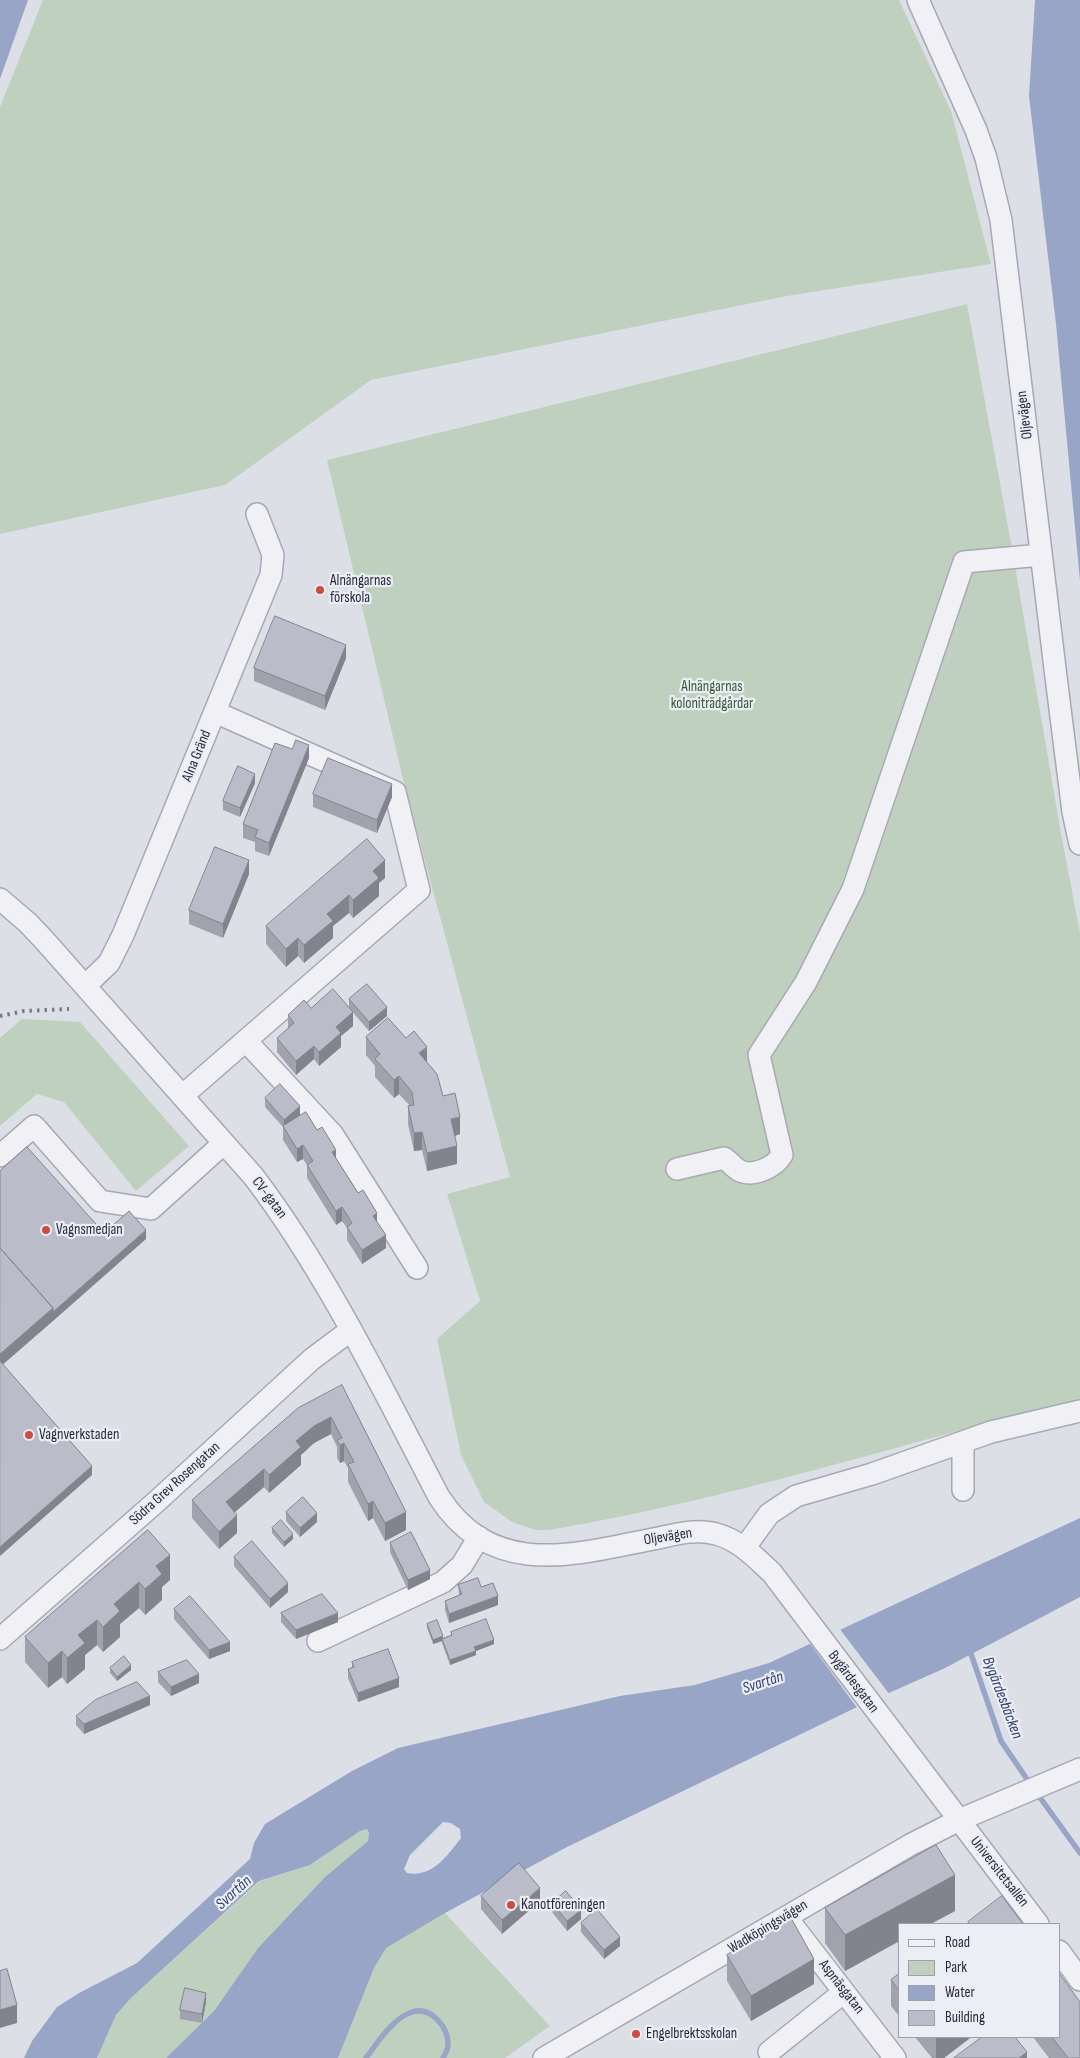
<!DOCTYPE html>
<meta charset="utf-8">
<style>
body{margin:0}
#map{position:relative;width:1080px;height:2058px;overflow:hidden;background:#dddfe7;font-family:"Sofia Sans Condensed",sans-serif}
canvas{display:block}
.legend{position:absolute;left:898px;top:1923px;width:162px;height:115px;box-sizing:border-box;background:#eceef5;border:1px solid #9da0ab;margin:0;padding:6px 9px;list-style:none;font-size:15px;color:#272a3d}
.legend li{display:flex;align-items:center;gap:10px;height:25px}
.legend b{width:25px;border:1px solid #9da0ab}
</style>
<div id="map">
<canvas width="1080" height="2058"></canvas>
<ul class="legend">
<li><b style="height:6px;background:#f0f0f5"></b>Road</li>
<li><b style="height:14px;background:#bfd1be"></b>Park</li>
<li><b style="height:14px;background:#98a5c7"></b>Water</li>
<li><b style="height:14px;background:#babdc9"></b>Building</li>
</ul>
</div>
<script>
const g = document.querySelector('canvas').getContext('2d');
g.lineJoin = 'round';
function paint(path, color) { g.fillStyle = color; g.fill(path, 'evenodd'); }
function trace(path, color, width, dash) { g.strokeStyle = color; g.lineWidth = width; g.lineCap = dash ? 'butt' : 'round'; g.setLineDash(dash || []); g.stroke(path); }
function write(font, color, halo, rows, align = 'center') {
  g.font = font + ' "Sofia Sans Condensed",sans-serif'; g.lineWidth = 4.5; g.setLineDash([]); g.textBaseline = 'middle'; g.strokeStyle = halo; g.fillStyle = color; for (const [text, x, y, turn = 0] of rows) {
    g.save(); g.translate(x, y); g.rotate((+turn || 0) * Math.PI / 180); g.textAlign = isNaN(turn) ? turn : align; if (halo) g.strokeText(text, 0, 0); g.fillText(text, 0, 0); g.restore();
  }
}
paint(new Path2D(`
 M43,0H899L951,111L991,264L787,296L371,380L225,485L0,534V107Z
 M967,304L1011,543L1062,839L1080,933V1399C903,1443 729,1500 549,1530H536L512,1522L484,1502L461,1455L437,1339L480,1301L447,1194L510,1177L404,783L327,460Z
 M22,1019L80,1022L189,1146L136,1191L64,1102L37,1094L0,1126V1038Z
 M367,1829L369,1833L368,1841L325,1877L258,1948L214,2011L171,2054L166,2058H97L116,2015L130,1999L260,1881L310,1865L360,1831Z
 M445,1913L550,2026L505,2058H338L374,1968L386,1947Z`), '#bfd1be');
paint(new Path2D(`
 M0,0H28L0,79Z
 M1035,0H1080V581L1056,324L1029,96Z
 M1080,1518V1597L943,1669L855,1708L565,1848L445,1913L386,1948L374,1968L338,2058H166L214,2011L258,1948L325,1877L368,1841L369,1833L367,1829L360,1831L310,1865L259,1881L130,1999L116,2015L97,2058H24L32,2041L57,2007L79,1993L137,1963L250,1859L254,1843L265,1824L352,1771L398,1748L620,1696L695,1685L769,1663ZM443,1822L451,1823L460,1829L461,1838C447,1856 432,1878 407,1873L404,1869L410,1855Z`), '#98a5c7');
paint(new Path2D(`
 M839,1628L890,1695L858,1709L809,1642Z`), '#dddfe7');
trace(new Path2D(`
 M969,1648L1001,1741L1031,1785
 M1036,1792L1080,1853
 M366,2058C378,2042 393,2018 412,2012C431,2006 448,2027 448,2044C449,2048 445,2054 443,2058`), '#98a5c7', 5.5);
const minor = new Path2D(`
 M918,0L976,130L986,158L1001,220L1056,677L1073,812L1080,844
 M0,899L28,923L45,941L254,1177C328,1275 382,1388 439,1497C492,1579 573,1555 653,1539C673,1535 696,1528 716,1534C739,1540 755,1557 772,1573L1038,1924
 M85,986L109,963L123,935L271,575L273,555L257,514
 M246,1041L333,1135L417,1268
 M182,1096L419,890L395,792L215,712
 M0,1156L34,1126L100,1201L151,1209L224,1143
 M677,1169L724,1158C729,1161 734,1168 740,1171C754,1177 775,1167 782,1155L759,1055L806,982L853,889L964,562L1041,555
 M963,1442V1490
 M745,1547L769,1514L796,1496L872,1474L991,1432L1080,1411
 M0,1639L156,1502L312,1359L351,1330
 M318,1641L443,1582L462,1565L479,1537
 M786,1917L895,2058
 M1059,1951L1080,1980
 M769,2052L844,1992
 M544,2058L910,1845L959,1820L1080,1769`);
trace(minor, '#a6a9b4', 24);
trace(minor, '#f0f0f5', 21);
trace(new Path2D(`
 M0,1016L24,1011L69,1009`), '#777b90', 4, [2.5, 5]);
paint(new Path2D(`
 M346,658L325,710L254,681V668Z
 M309,758L269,856L255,851V842L243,838V824Z
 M255,783L240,817L223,810V801Z
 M313,794L392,797L377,833L313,807Z
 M249,874L223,938L189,924V910Z
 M385,878L379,883V896L353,918L349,913L333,926V938L304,963L298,956L286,967L266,944V926Z
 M349,999L387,1016L369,1031L349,1008Z
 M311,1008L353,1026L341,1036V1047L319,1066L314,1059L296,1075L277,1052V1038L288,1029V1015Z
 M366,1037L427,1063L460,1134L455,1136L457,1164L427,1171L422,1150L414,1151L408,1124V1106H410L399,1094L394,1098L375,1077V1066L366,1055Z
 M265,1098L300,1115L297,1118L336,1158L377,1222L386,1248L362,1264L347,1240V1228L342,1221L336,1225L307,1178V1165L303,1159L297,1162L283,1140V1127L265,1107Z
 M342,1385L406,1530L385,1541L373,1518L368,1521L348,1482V1468L344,1461L340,1463L337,1458V1447L331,1434L314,1443L301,1455V1465L269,1493L264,1487L234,1512L237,1533L219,1549L192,1518V1500Z
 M286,1512L317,1522L300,1537L286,1521Z
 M272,1528L293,1539L284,1547L272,1533Z
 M148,1530L170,1580L162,1587V1600L145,1615L139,1608L120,1624V1637L103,1652L97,1645L85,1655V1669L67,1684L62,1677L48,1688L25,1662V1637Z
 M390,1543L430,1579L408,1590L390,1552Z
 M234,1557L288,1592L270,1608L234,1566Z
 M458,1585L498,1605L449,1623L445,1610V1601L459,1595Z
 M174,1609L230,1651L209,1659L174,1619Z
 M281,1613L338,1622L296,1639L281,1622Z
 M427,1624L443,1638L451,1635V1632L494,1644L476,1651V1655L450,1665L442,1643V1641L433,1644L427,1628Z
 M352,1662L399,1687L358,1702L348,1678V1669L352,1668Z
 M110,1668L131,1670L117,1681L110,1673Z
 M158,1672L199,1683L171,1696L158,1682Z
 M150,1705L84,1734L76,1725V1716Z
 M481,1896L540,1901L502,1934L481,1909Z
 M552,1903L581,1919L567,1931L552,1912Z
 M825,1908L955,1911L845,1971L825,1943Z
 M581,1923L620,1946L604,1959L581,1932Z
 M727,1955L814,1984L751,2021L727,1981Z
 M899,1974V2016L891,2006V1980Z
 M206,2002L202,2023L180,2019V2010Z
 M915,2037H970V2038L944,2058H932Z
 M1033,2037H1059L1080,2058H1049Z`), '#a0a3ad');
paint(new Path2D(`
 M346,645V658L325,710V696Z
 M309,745V758L269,856V843Z
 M255,774V783L240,817V808Z
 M392,784V797L377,833V820Z
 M249,860V874L223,938V924Z
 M385,860V878L379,883V896L353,918V900L373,871Z
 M349,895V913L333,926V938L304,963V945L327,914Z
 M298,938V956L286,967V949Z
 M387,1007V1016L369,1031V1022Z
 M353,1012V1026L341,1036V1047L319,1066V1052L336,1027Z
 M314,1046V1059L296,1075V1061Z
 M427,1047V1064L419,1053Z
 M399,1076V1094L394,1098V1080Z
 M300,1106V1115L284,1129V1120Z
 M460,1117V1134L451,1137V1119Z
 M422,1132V1150L414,1151V1133Z
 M303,1145V1159L297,1162V1149Z
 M457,1146V1164L427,1171V1153Z
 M336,1150V1163L332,1152Z
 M342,1207V1221L336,1225V1211Z
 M377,1213V1227L373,1216Z
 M146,1230V1239L53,1321V1312Z
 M386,1235V1248L362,1264V1250Z
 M53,1308V1321L0,1367V1354Z
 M331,1417V1434L314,1443L301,1455V1465L269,1493V1475L296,1441L314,1426Z
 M344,1443V1461L340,1463V1445Z
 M92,1466V1475L0,1556V1547Z
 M264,1469V1487L226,1520V1502Z
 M373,1501V1518L368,1521V1504Z
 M406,1512V1530L385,1541V1523Z
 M317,1513V1522L300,1537V1528Z
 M237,1515V1533L219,1549V1532Z
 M293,1534V1539L284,1547V1542Z
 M170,1555V1580L162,1587V1600L145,1615V1589L156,1566Z
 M430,1570V1579L408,1590V1580Z
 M139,1582V1608L120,1624V1637L103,1652V1627L114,1604Z
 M288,1583V1592L270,1608V1599Z
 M498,1596V1605L449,1623V1614Z
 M338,1613V1622L296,1639V1630Z
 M97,1620V1645L85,1655V1669L67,1684V1658L78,1635Z
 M443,1636V1641L442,1639V1641L433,1644V1640Z
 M494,1640V1644L476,1651V1655L450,1665V1660L474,1647Z
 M230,1642V1651L209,1659V1650Z
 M62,1651V1677L48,1688V1663Z
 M131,1665V1670L117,1681V1677Z
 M199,1674V1683L171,1696V1687Z
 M399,1678V1687L358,1702V1693Z
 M150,1696V1705L84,1734V1724Z
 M955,1875V1911L930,1924H899V1941L845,1971V1935Z
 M540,1888V1901L502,1934V1920Z
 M581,1910V1919L567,1931V1921Z
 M620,1937V1946L604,1959V1950Z
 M814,1959V1984L751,2021V1996Z
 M206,1993V2002L202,2023V2014Z
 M17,2005V2023L0,2028V2010Z
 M938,2037H970V2038L944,2058H936V2038Z
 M1027,2052V2058H1019Z`), '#82848d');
const building = new Path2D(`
 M275,616L346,645L325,696L254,668Z
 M296,740L309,745L269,843L255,837L258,830L243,824L275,743L292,749Z
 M328,758L392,784L377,820L313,794Z
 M238,766L255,774L240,808L223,801Z
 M367,839L385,860L373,871L379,878L353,900L349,895L327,914L333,921L304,945L298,938L286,949L266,926Z
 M215,847L249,860L223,924L189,910Z
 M367,984L387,1007L369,1022L349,999Z
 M333,989L353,1012L336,1027L341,1033L319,1052L314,1046L296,1061L277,1038L294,1023L288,1015L304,1000L311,1008Z
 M388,1018L406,1038L414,1031L427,1047L419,1053L437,1074L443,1096L455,1093L460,1117L451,1119L457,1146L427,1153L422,1132L414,1133L408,1106L414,1105L412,1092L399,1076L394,1080L375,1059L380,1054L366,1037Z
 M280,1084L300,1106L284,1120L265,1098Z
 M306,1112L317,1130L322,1127L336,1150L332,1152L358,1193L363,1190L377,1213L373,1216L386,1235L362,1250L347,1227L352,1223L342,1207L336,1211L307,1165L313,1161L303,1145L297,1149L283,1126Z
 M27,1147L104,1233L129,1211L146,1230L53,1312V1308L0,1248V1171Z
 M0,1248L53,1308L0,1354Z
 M0,1361L92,1466L0,1547Z
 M342,1385L406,1512L385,1523L373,1501L368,1504L348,1464L354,1462L344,1443L340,1445L337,1440L342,1438L331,1417L314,1426L296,1441L301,1447L269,1475L264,1469L226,1502L237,1515L219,1532L192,1500L298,1408Z
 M303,1497L317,1513L300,1528L286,1512Z
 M281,1520L293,1534L284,1542L272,1528Z
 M148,1530L170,1555L156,1566L162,1574L145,1589L139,1582L114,1604L120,1611L103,1627L97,1620L78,1635L85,1643L67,1658L62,1651L48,1663L25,1637Z
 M411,1532L430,1570L408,1580L390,1543Z
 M252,1541L288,1583L270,1599L234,1557Z
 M478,1578L481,1587L493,1583L498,1596L449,1614L445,1601L462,1594L458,1585Z
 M322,1594L338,1613L296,1630L281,1613Z
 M190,1596L230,1642L209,1650L174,1609Z
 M486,1619L494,1640L474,1647L476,1651L450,1660L442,1639L452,1635L451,1632Z
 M437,1620L443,1636L433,1640L427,1624Z
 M388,1649L399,1678L358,1693L348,1669L354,1667L352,1662Z
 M124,1656L131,1665L117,1677L110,1668Z
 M187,1660L199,1674L171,1687L158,1672Z
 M137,1682L150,1696L84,1724L76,1716L95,1700Z
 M936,1845L955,1875L845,1935L825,1908Z
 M519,1863L540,1888L502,1920L481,1896Z
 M566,1891L581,1910L567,1921L552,1903Z
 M1002,1896L1023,1924H970L968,1922Z
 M597,1909L620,1937L604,1950L581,1923Z
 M791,1918L814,1959L751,1996L727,1955Z
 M7,1969L17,2005L0,2010V1971Z
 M1059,1973L1080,2002V2058H1068L1052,2037H1059Z
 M899,1974V1990L891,1980Z
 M185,1988L206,1993L202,2014L180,2010Z
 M982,2037H1015L1027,2052L1019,2058H954Z`);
paint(building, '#babdc9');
trace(building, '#82848d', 1);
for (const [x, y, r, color] of [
 [320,590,5,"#cc4b42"],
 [46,1230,5,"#cc4b42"],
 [29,1435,5,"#cc4b42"],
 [511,1905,5,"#cc4b42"],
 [636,2034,5,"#cc4b42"]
]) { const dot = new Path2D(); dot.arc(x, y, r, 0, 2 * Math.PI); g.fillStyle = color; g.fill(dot); trace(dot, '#eceef5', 2); }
write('15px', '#272a3d', '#eceef5', [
 ["Oljevägen",1025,415,-97],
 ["Alna Gränd",197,756,-68],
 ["CV-gatan",269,1198,53],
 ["Södra Grev Rosengatan",175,1484,-42],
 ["Oljevägen",668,1537,-9],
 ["Bygärdesgatan",853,1682,53],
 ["Universitetsallén",999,1872,52],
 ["Wadköpingsvägen",768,1927,-31],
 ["Aspnäsgatan",841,1987,52]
]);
write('15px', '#272a3d', '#eceef5', [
 ["Alnängarnas",330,581],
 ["förskola",330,598],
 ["Vagnsmedjan",56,1230],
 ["Vagnverkstaden",39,1435],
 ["Kanotföreningen",521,1905],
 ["Engelbrektsskolan",646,2034]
], 'left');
write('15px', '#345935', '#eceef5', [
 ["Alnängarnas",712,687],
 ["koloniträdgårdar",712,704]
]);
write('italic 16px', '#324070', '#eceef5', [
 ["Svartån",763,1683,-18],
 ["Bygärdesbäcken",1002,1698,69],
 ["Svartån",234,1893,-42]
]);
</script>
